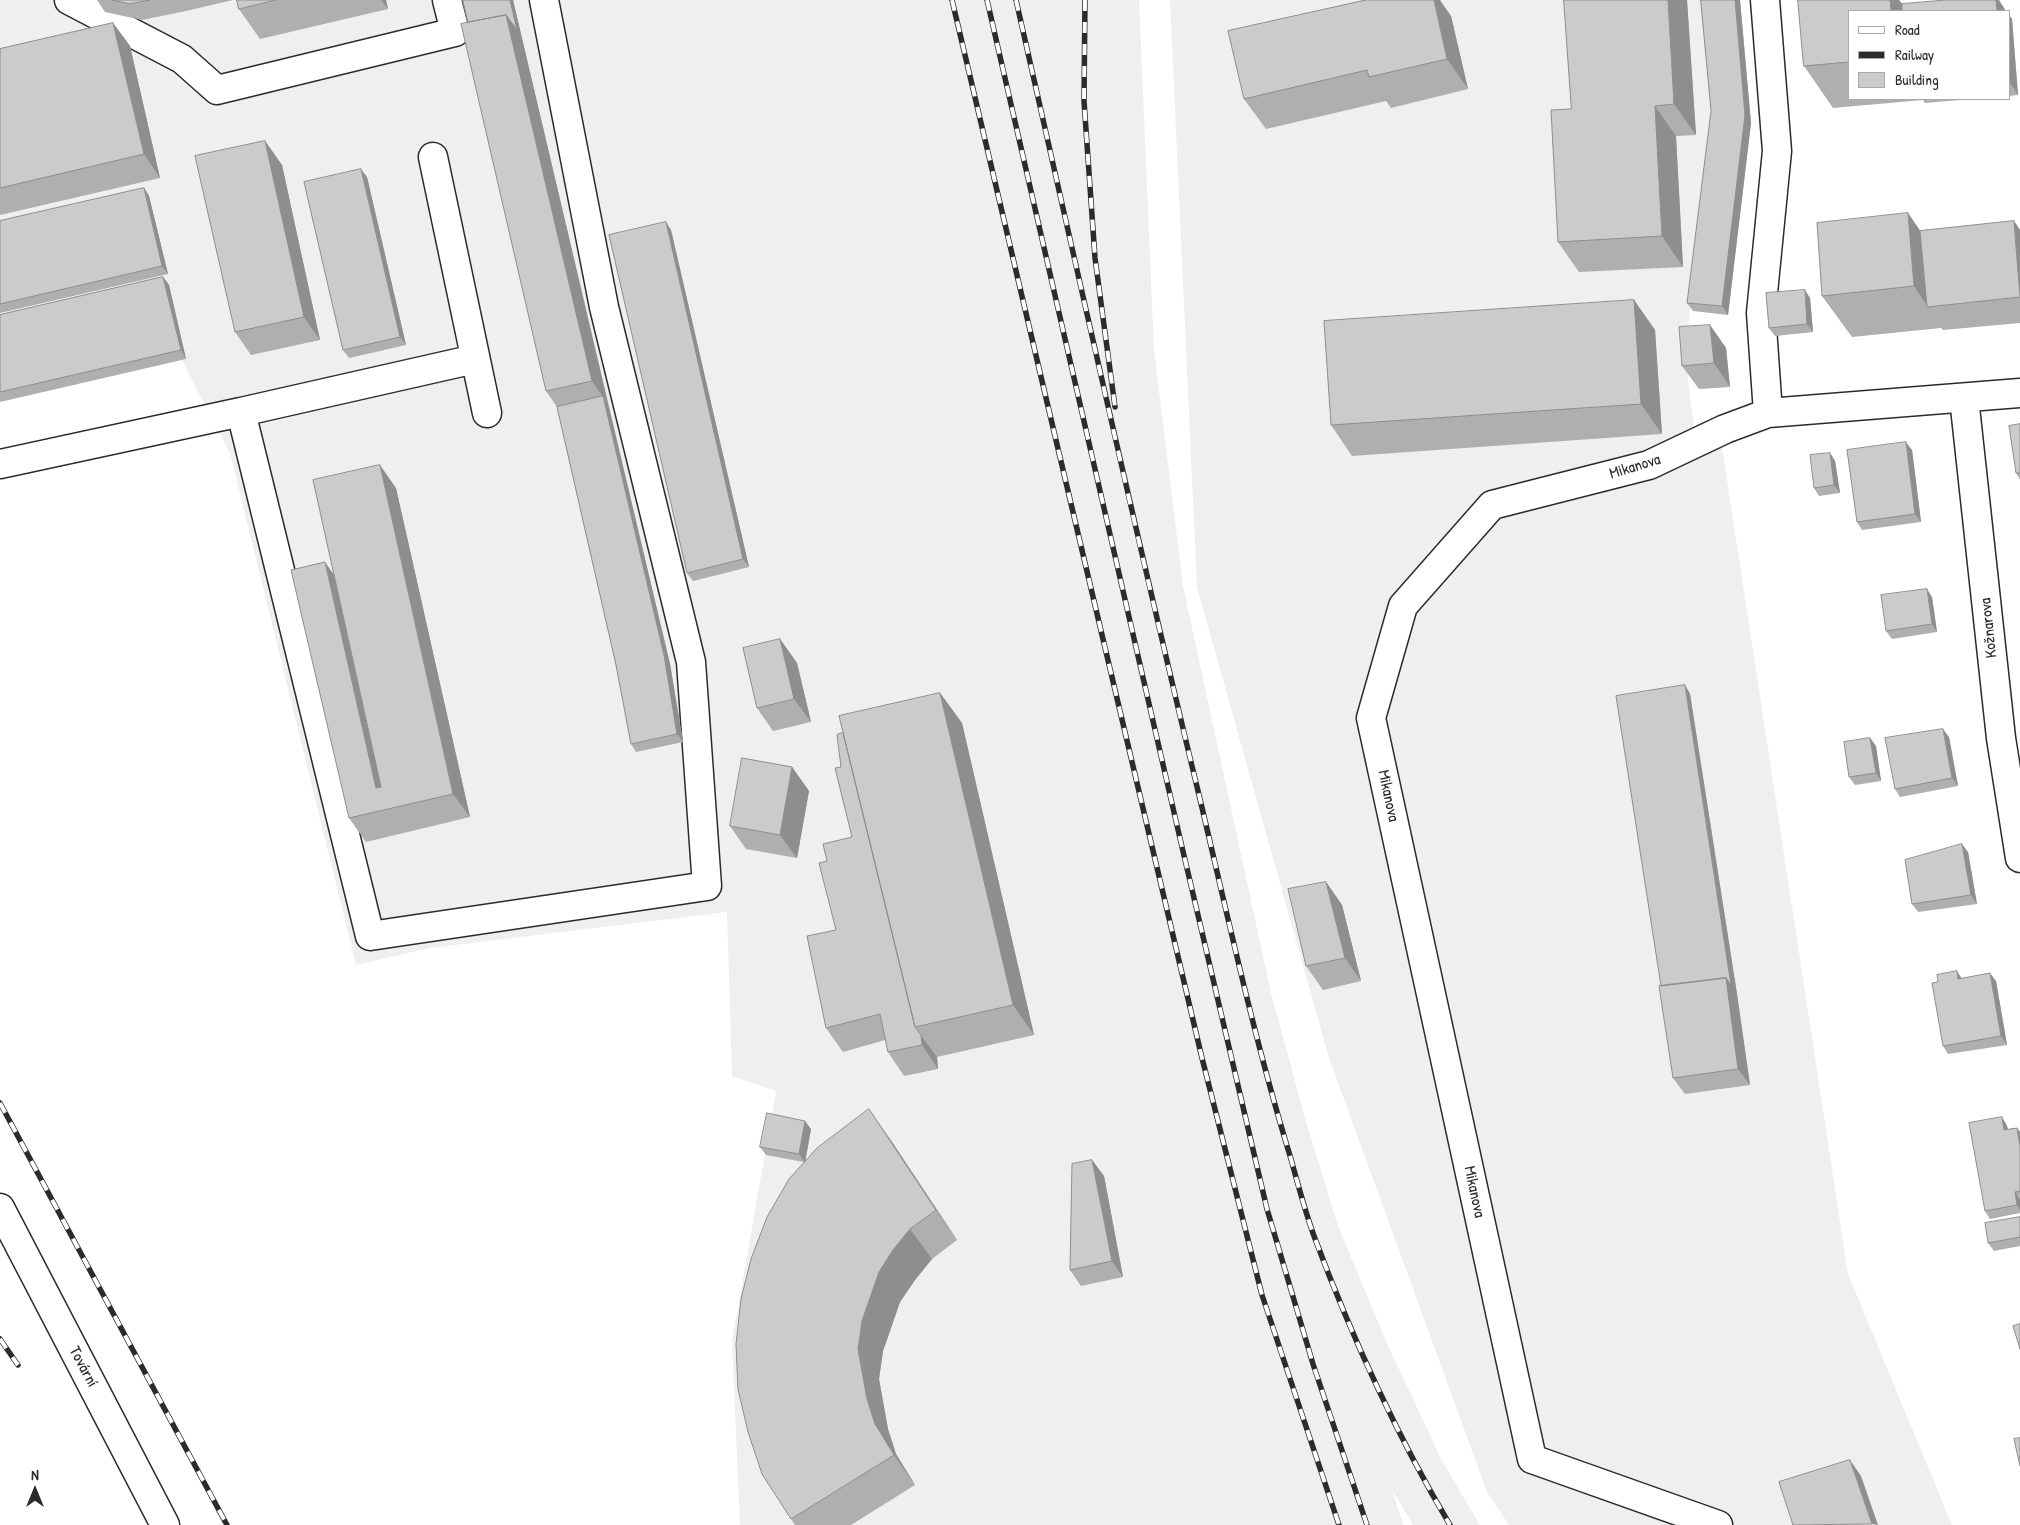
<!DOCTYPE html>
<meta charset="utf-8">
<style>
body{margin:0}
#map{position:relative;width:2020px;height:1525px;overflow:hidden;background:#fff;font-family:"Patrick Hand",sans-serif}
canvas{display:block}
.legend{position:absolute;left:1848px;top:10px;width:162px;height:90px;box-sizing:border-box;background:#fff;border:1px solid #aaa;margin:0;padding:6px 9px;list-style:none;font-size:15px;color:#2b2b2b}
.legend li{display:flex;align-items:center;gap:10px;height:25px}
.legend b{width:25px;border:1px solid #aaa}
.north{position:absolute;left:10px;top:1465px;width:50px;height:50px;-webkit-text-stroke:4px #fff;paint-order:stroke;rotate:0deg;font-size:14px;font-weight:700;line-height:20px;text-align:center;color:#2b2b2b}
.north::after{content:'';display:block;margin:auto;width:18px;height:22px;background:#2b2b2b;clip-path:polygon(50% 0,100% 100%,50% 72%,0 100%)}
</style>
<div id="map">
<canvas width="2020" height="1525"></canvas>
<ul class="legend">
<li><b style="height:6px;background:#fff"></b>Road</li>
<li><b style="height:6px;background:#2b2b2b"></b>Railway</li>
<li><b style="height:14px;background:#cbcbcb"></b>Building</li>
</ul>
<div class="north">N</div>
</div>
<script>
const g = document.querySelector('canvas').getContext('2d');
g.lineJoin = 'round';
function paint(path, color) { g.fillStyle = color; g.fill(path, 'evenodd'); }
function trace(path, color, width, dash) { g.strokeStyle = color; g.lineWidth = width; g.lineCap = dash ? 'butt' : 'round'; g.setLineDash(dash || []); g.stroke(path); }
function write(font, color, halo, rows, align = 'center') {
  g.font = font + ' "Patrick Hand",sans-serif'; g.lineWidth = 4; g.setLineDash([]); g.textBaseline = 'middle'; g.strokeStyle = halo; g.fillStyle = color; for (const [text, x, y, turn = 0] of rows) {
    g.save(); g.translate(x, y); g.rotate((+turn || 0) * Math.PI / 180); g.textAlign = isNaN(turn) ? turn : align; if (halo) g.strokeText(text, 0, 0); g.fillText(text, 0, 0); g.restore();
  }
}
paint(new Path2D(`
 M0,0H1139L1154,350L1183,586L1271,993L1305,1118L1338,1226L1385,1339L1441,1459L1480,1525H1413L1392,1489L1403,1525H740L732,1341L776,1091L732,1076L727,912L430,948L356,965L230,453L161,320L0,356Z
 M1170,0H1702L1712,115L1685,354L1697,454L1722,447L1848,1274L1952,1525H1509L1487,1492L1329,1058L1197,587Z`), '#efefef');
const minor = new Path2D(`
 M69,0L182,59L217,90L455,32L447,0
 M1765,0L1777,151L1761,313L1768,413
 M433,157L487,413
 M1964,398L2001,738L2020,858
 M241,412L475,359
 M0,464L241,412L370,936L707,886L691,662L604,307L544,0
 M0,1208L165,1525
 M1718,1525L1532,1459L1371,718L1403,606L1492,505L1649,465L1725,429L1768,413L2020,393`);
trace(minor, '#2b2b2b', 31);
trace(minor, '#fff', 28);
const rail = new Path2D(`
 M952,0L1202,1058L1262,1295L1339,1525
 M987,0L1182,847L1267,1209L1313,1364L1367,1525
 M1016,0C1076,265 1135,531 1199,795C1228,917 1254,1039 1291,1159C1298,1185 1305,1211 1314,1236C1351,1335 1396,1434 1450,1525
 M1085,0L1084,101L1095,258L1115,407
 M0,1103L227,1525
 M0,1339L18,1365`);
trace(rail, '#2b2b2b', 5.5);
trace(rail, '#fff', 4, [11]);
paint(new Path2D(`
 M97,0H233L186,11L142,20L105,12Z
 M237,0H386L388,9L260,39L239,9Z
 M513,0L670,664L683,742L636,752L631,744L616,665L557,407L546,391L468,22Z
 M1687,0L1696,135L1676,136L1683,267L1579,272L1558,242L1571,109Z
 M1701,0H1740L1751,123L1728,315L1693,311L1687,303L1711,111Z
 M1798,0H1899L1902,4L1849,11V99H1972L1925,103L1923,100L1833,108L1804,66Z
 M2009,15L2012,19L2018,95L2009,96Z
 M1451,16L1468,89L1391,108L1386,101L1266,129L1244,99Z
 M113,23L130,46L160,178L0,215V49Z
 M265,141L282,165L320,340L251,355L235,332Z
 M367,177L406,345L349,358L343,350Z
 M144,188L149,196L168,274L0,313V221Z
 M1908,213L1920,231L2014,221L2020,230V323L1943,330L1941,328L1852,337L1822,296Z
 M671,230L749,567L693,581L687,573Z
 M163,277L169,285L186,359L0,402V315Z
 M1810,298L1813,332L1775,336L1769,328Z
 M1634,300L1655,330L1662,434L1352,456L1331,425Z
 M1710,325L1726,348L1730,387L1699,389L1682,366Z
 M2020,424V480L2016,473Z
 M1912,450L1921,522L1862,530L1857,522Z
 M1830,453L1835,461L1840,493L1819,496L1814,488Z
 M396,488L470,817L366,842L349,818L334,574Z
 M1932,597L1937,632L1892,639L1886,631Z
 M780,639L797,663L811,722L773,731L757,708Z
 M1685,685L1690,694L1737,994L1750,1085L1685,1094L1673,1078L1661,986Z
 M940,693L962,723L1034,1035L937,1057L938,1069L904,1076L888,1052L885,1040L843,1052L826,1028L836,930L827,861L852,837L841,767L843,733Z
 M1949,737L1958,786L1900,797L1895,789Z
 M1870,738L1876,746L1881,781L1855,785L1849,777Z
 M792,767L809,791L797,858L746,849L730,826Z
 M1968,852L1977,904L1918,912L1912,904Z
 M1326,882L1342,905L1361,981L1323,990L1306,966Z
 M1962,978L1996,981L2007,1045L1948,1054L1943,1046Z
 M2002,1117L2007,1126L2008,1129L2017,1128L2020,1132V1213L1990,1219L1985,1211Z
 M811,1129L805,1161L890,1139L957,1240L932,1259L915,1280L900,1302L883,1351L879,1379L888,1429L896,1454L915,1485L851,1525H795L791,1519L804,1162L766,1155L760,1147Z
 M1092,1160L1104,1176L1123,1277L1081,1286L1070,1270Z
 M2020,1217V1246L1994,1251L1988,1243Z`), '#afafaf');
paint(new Path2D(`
 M381,0H386L388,9Z
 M510,0H513L608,404L592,381L506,15Z
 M1434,0H1440L1451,16L1468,89L1447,59Z
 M1668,0H1687L1696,135L1674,104Z
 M1735,0H1740L1751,123L1728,315L1722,306Z
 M1890,0H1899L1907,11H1891Z
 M1996,0H1999L2006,11H1997Z
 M2009,15L2012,19L2018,95L2009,81Z
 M113,23L130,46L160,178L144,154Z
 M1655,106L1676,136L1683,267L1662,236Z
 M265,141L282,165L320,340L304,317Z
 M361,169L367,177L406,345L400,337Z
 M144,188L149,196L168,274L162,266Z
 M1908,213L1937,255L1928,307L1914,286Z
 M2014,221L2020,230V295Z
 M666,222L671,230L749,567L743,559Z
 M163,277L169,285L186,359L181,350Z
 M1805,290L1810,298L1813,332L1807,324Z
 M1634,300L1655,330L1662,434L1641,404Z
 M1710,325L1726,348L1730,387L1714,363Z
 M603,396L608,404L670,664L683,742L677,734Z
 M1906,442L1912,450L1921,522L1915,514Z
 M1830,453L1835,461L1840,493L1834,485Z
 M380,465L396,488L470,817L453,794Z
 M325,562L341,585L392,808L376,788Z
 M1927,589L1932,597L1937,632L1932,624Z
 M780,639L797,663L811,722L794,699Z
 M1685,685L1690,694L1737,994L1750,1085L1738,1069Z
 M940,693L962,723L1034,1035L1013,1005Z
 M1943,729L1949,737L1958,786L1952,778Z
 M1870,738L1876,746L1881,781L1876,773Z
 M792,767L809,791L797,858L780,835Z
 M1962,844L1968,852L1977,904L1971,895Z
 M1326,882L1342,905L1361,981L1345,958Z
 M1957,971L1962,979H1958Z
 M1990,973L1996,981L2007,1045L2001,1036Z
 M920,1034L937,1057L938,1069L922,1045Z
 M869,1109L890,1139L957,1240L936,1210Z
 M2002,1117L2007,1126L2009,1138L2004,1130Z
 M805,1121L811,1129L805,1163L799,1154Z
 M2017,1128L2020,1132V1146Z
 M1092,1160L1104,1176L1123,1277L1112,1261Z
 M2015,1192L2020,1200V1210L2017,1205Z
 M910,1229L932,1259L915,1280L900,1302L883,1351L879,1379L888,1429L896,1454L915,1485L894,1455L875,1424L867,1399L858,1349L862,1321L879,1272L893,1250Z
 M1850,1460L1861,1476L1878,1525L1872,1524Z`), '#8e8e8e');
const building = new Path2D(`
 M113,0H150L130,4Z
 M237,0H276L239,9Z
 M463,0H510L517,30L506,15L468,22Z
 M1366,0H1434L1447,59L1369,77L1367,70L1244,99L1228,31Z
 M1564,0H1668L1674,104L1655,106L1662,236L1558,242L1551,110L1571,109Z
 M1701,0H1735L1745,115L1722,306L1687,303L1711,111Z
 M1798,0H1890L1891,11H1849V62L1804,66Z
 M1946,0H1996L1997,11H1902V4Z
 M506,15L592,381L546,391L461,24Z
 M113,23L144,154L0,188V49Z
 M265,141L304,317L235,332L195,156Z
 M361,169L400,337L343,350L304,182Z
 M144,188L162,266L0,304V221Z
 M1908,213L1914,286L1822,296L1817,223Z
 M2014,221L2020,297L1927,307L1920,231Z
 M666,222L743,559L687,573L609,235Z
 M163,277L181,350L0,392V315Z
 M1805,290L1807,324L1769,328L1766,293Z
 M1634,300L1641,404L1331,425L1324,321Z
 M1710,325L1714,363L1682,366L1679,327Z
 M603,396L664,655L677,734L631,744L616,665L557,407Z
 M2020,424V473H2016L2009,426Z
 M1906,442L1915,514L1857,522L1847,450Z
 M1830,453L1834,485L1814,488L1810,455Z
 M380,465L453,794L349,818L291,570L325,562L376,788L381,787L313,480Z
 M1927,589L1932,624L1886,631L1881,595Z
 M780,639L794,699L757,708L743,648Z
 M1685,685L1731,985L1726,978L1661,986L1616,696Z
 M940,693L1013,1005L915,1027L839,716Z
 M1943,729L1952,778L1895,789L1885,738Z
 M841,733H843L915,1027L921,1035L922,1045L888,1052L880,1014L826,1028L807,936L836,930L819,863L827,861L823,844L852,837L835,768L841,767L837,735Z
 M1870,738L1876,773L1849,777L1844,742Z
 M742,758L792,767L780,835L730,826Z
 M1962,844L1971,895L1912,904L1905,860Z
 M1326,882L1345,958L1306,966L1288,889Z
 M1957,971L1958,979L1990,973L2001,1036L1943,1046L1932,983L1938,982L1937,975Z
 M1726,978L1738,1069L1673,1078L1659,986Z
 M869,1109L936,1210L910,1229L893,1250L879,1272L862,1321L858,1349L867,1399L875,1424L894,1455L791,1519L762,1474L748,1432L738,1389L736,1344L741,1299L751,1259L767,1217L789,1179L817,1148Z
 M767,1113L805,1121L799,1154L760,1147Z
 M2002,1117L2004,1130L2017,1128L2020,1146V1191L2015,1192L2017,1205L1985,1211L1969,1123Z
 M1092,1160L1112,1261L1070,1270L1072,1164Z
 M2020,1217V1237L1988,1243L1985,1223Z
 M2020,1324V1349L2013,1326Z
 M2020,1438V1466L2014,1439Z
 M1850,1460L1872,1524L1793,1525L1779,1482Z`);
paint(building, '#cbcbcb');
trace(building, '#8e8e8e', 1);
write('16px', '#2b2b2b', '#fff', [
 ["Mikanova",1635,467,-17],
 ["Kožnarova",1989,628,-96],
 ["Mikanova",1388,796,78],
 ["Mikanova",1474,1192,78],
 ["Tovární",83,1367,62]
]);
</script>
